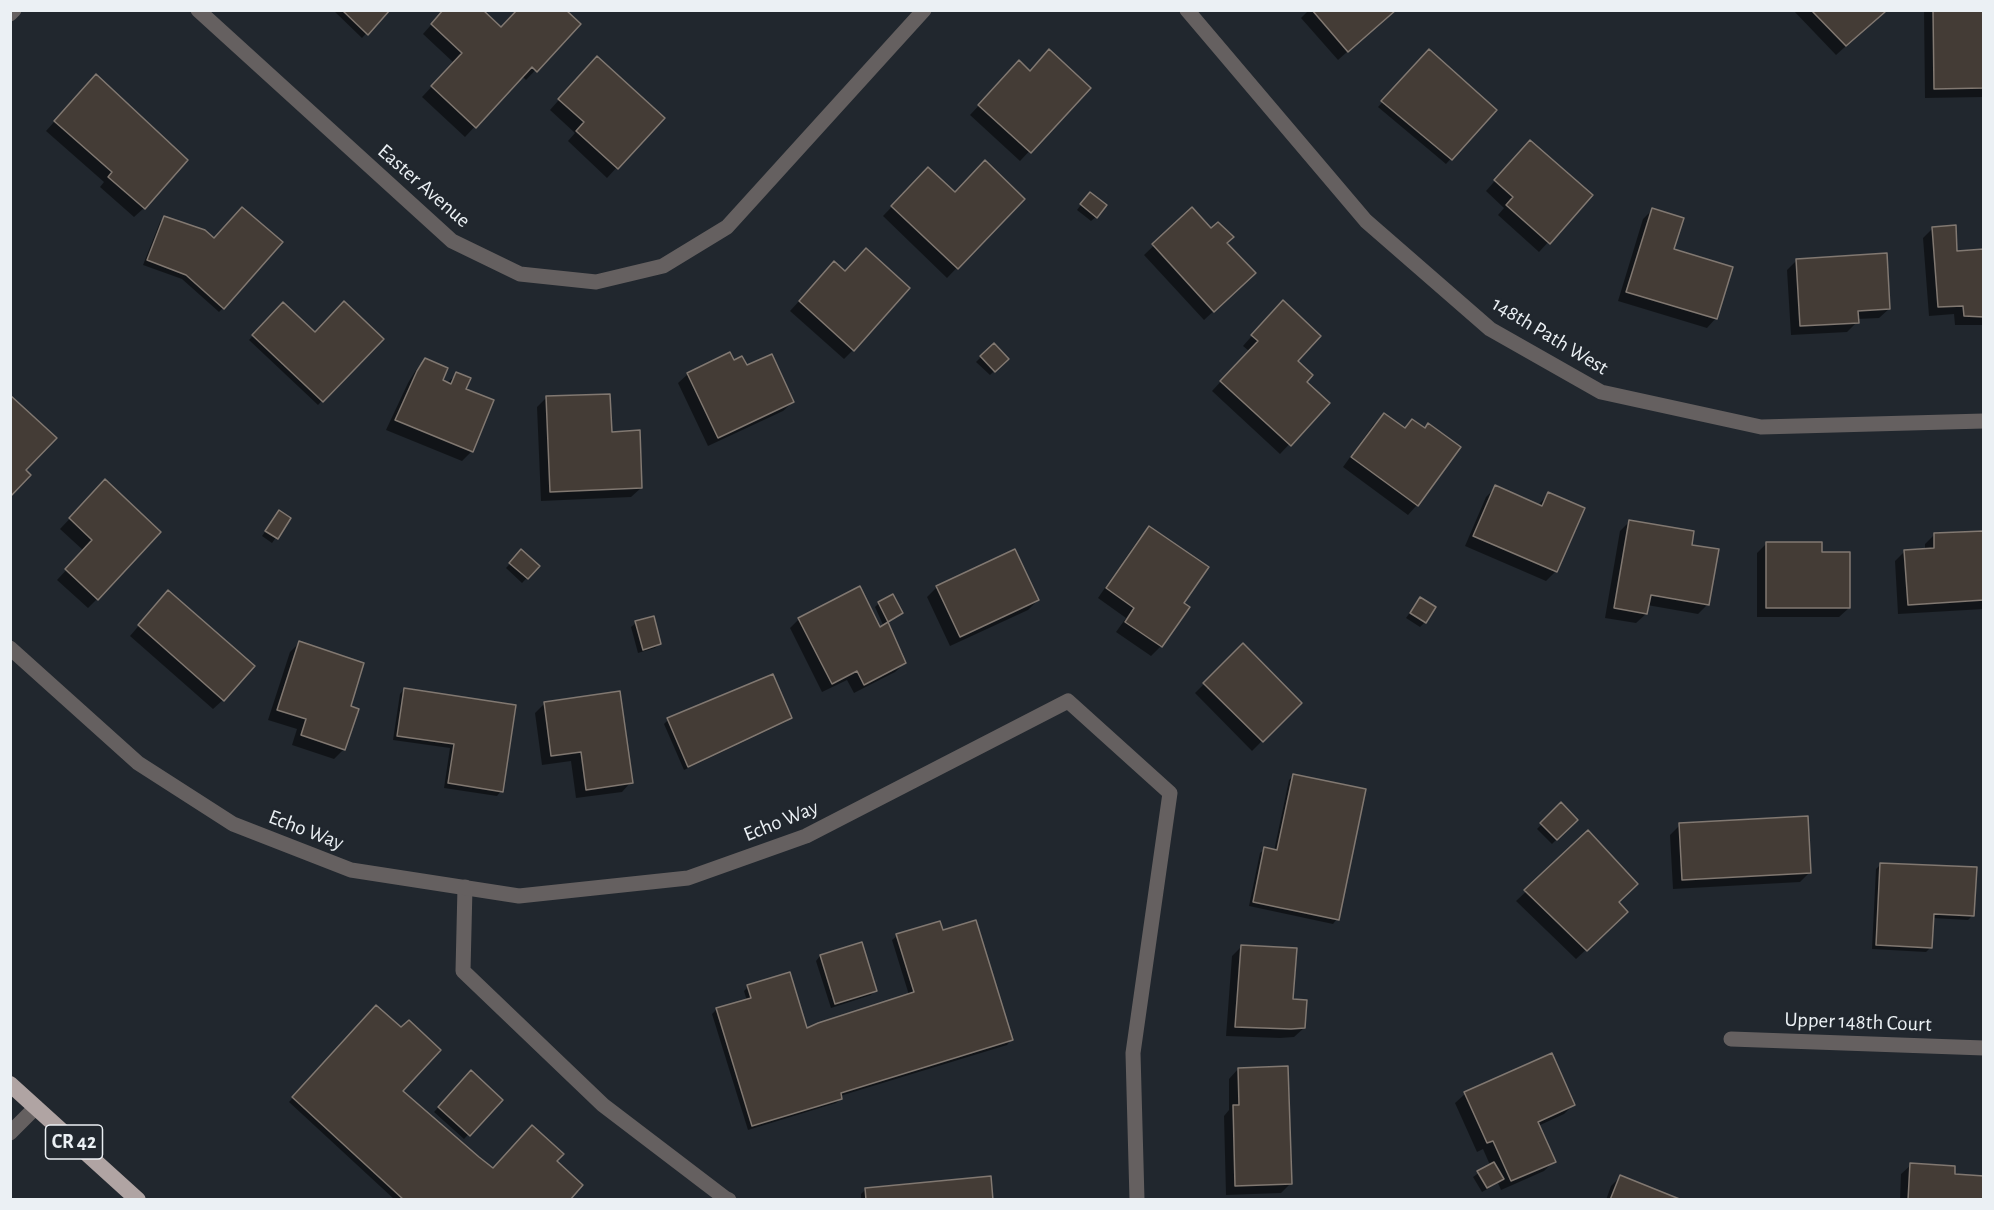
<!DOCTYPE html>
<style>
body{margin:0}
#map{position:relative;width:1994px;height:1210px;overflow:hidden;background:#21272e;font-family:"Alegreya Sans",sans-serif}
canvas{display:block}
.frame{position:absolute;inset:0;border:12px solid #ebf0f4;pointer-events:none}
</style>
<div id="map">
<canvas width="1994" height="1210"></canvas>
<div class="frame"></div>
</div>
<script>
const g = document.querySelector('canvas').getContext('2d');
g.lineJoin = 'round';
function paint(path, color) { g.fillStyle = color; g.fill(path, 'evenodd'); }
function trace(path, color, width, dash) { g.strokeStyle = color; g.lineWidth = width; g.lineCap = dash ? 'butt' : 'round'; g.setLineDash(dash || []); g.stroke(path); }
function write(font, color, halo, rows, align = 'center') {
  g.font = font + ' "Alegreya Sans",sans-serif'; g.lineWidth = 4.5; g.setLineDash([]); g.textBaseline = 'middle'; g.strokeStyle = halo; g.fillStyle = color; for (const [text, x, y, turn = 0] of rows) {
    g.save(); g.translate(x, y); g.rotate((+turn || 0) * Math.PI / 180); g.textAlign = isNaN(turn) ? turn : align; if (halo) g.strokeText(text, 0, 0); g.fillText(text, 0, 0); g.restore();
  }
}
paint(new Path2D(`
 M333,10H388L362,38Z
 M444,10L501,29L579,24L526,80L522,76L465,137L422,97L454,63L423,34Z
 M1309,10H1394L1338,60L1301,18Z
 M1793,10H1882L1874,21L1836,55Z
 M1924,10H1984V97L1925,98Z
 M1429,51L1495,110L1446,164L1378,107Z
 M587,68L662,118L607,178L568,141L575,133L550,110Z
 M1010,72L1089,88L1020,161L970,115Z
 M87,85L144,208L134,217L100,187L104,182L46,131Z
 M1521,151L1591,196L1539,252L1498,215L1504,208L1486,191Z
 M928,169L954,193L1023,199L947,278L883,216Z
 M1086,198L1096,217L1091,221L1077,210Z
 M1192,209L1225,243L1244,283L1204,320L1144,255Z
 M1652,210L1672,250L1716,318L1707,328L1618,301L1643,219Z
 M164,218L223,308L219,312L182,279L143,265L160,222Z
 M1933,228L1955,252L1984,250V325H1955L1954,314L1929,316L1923,238Z
 M1797,260L1889,309L1879,318L1857,319V322L1847,332L1791,335L1787,270Z
 M825,273L853,350L844,359L790,311Z
 M283,304L315,334L382,339L318,405L249,340Z
 M1273,312L1305,382L1328,403L1280,454L1212,391L1249,351L1243,346Z
 M993,345L1007,359L990,375L976,362Z
 M425,360L441,381L447,383L457,374L464,390L472,451L462,461L386,430L408,383L416,370Z
 M733,362L746,367L793,402L783,411L708,446L678,383L688,374Z
 M547,397L610,433L641,488L631,497L541,501L537,407Z
 M1384,415L1404,429L1417,505L1408,515L1343,467L1374,424Z
 M1496,487L1538,505L1549,494L1556,571L1546,581L1465,546L1486,497Z
 M96,491L97,599L88,608L57,580L84,551L60,529Z
 M279,512L289,519L272,543L262,536Z
 M1629,522L1690,546L1708,604L1698,614L1647,605L1646,614L1636,623L1605,618L1620,531Z
 M1149,528L1182,604L1188,608L1161,646L1151,656L1116,632L1126,618L1098,598L1140,537Z
 M1984,532V609L1898,614L1895,561L1905,551L1925,550V544L1934,535Z
 M1767,543L1820,553L1849,608L1839,617H1757V553Z
 M522,551L538,566L522,583L506,568Z
 M937,587L1038,600L1028,610L950,646L927,597Z
 M1420,599L1425,622L1420,627L1406,618Z
 M159,602L223,700L213,709L130,636Z
 M879,603L901,612L887,623L905,663L895,672L854,693L847,680L822,692L790,628L799,619L880,629L884,627L875,607Z
 M636,623L660,644L655,648L638,653L631,627Z
 M299,643L349,707L344,749L334,759L292,745L297,729L268,720L290,652Z
 M1243,645L1300,703L1252,751L1195,693Z
 M404,689L501,791L497,796L444,788L450,748L393,740L400,694Z
 M545,703L631,782L622,792L576,798L571,761L542,765L535,713Z
 M791,717L786,722L684,770L664,724L668,720Z
 M1294,775L1337,919L1333,924L1249,906L1260,853L1265,849L1274,851L1289,780Z
 M1561,804L1576,820L1552,844L1537,829Z
 M1680,825L1809,873L1800,882L1673,889L1670,835Z
 M1588,833L1617,902V921L1576,959L1516,901Z
 M1881,864L1972,916L1968,920L1932,918L1931,947L1926,952L1872,949L1876,869Z
 M942,932L1011,1040L1007,1045L840,1096L841,1099L836,1103L748,1130L712,1014L717,1009L747,1001L744,991L748,987L806,1030L909,995L892,940L897,936Z
 M1242,946L1291,1001L1304,1028L1294,1037L1280,1038L1226,1036L1232,956Z
 M820,956L875,991L871,995L831,1008L816,961Z
 M376,1007L401,1092L493,1170L555,1162L568,1200H395L289,1102Z
 M1551,1055L1573,1105L1564,1114L1538,1126L1554,1161L1544,1171L1501,1190L1498,1183L1482,1192L1473,1177L1490,1165L1483,1149L1477,1152L1455,1103L1465,1094Z
 M1238,1069L1291,1183L1281,1193L1226,1195L1224,1116L1229,1110V1079Z
 M471,1073L501,1100L464,1139L434,1112Z
 M1911,1165L1953,1176L1984,1200H1900L1901,1174Z
 M1621,1176L1678,1200H1606L1611,1186Z
 M865,1190L992,1200H861V1194Z`), '#0007');
const building = new Path2D(`
 M342,10H390L368,35Z
 M443,10H483L501,27L517,10H566L581,24L537,72L532,67L476,128L431,86L462,53L431,24Z
 M1312,10H1396L1348,52Z
 M1811,10H1884L1885,12L1846,46Z
 M1933,10H1984V88L1934,89Z
 M1049,49L1091,88L1031,153L978,105L1019,60L1030,71Z
 M1429,49L1497,110L1452,160L1381,101Z
 M597,56L665,118L618,169L576,131L584,122L558,99Z
 M96,74L188,160L145,209L108,177L112,172L54,121Z
 M1530,140L1593,195L1550,244L1506,205L1513,197L1494,180Z
 M985,160L1025,199L958,269L891,206L928,167L955,192Z
 M1090,192L1107,205L1097,218L1080,204Z
 M242,207L283,242L224,309L186,275L147,260L164,216L205,230L214,238Z
 M1192,207L1211,228L1218,222L1234,237L1227,243L1256,273L1214,312L1152,244Z
 M1652,208L1684,218L1674,249L1733,267L1717,319L1626,292Z
 M1956,225L1957,251L1984,249V317L1964,316L1963,306L1938,307L1932,227Z
 M866,248L910,288L854,351L799,301L834,261L845,271Z
 M1887,253L1890,309L1858,311L1859,323L1800,326L1796,259Z
 M1283,300L1321,336L1298,361L1313,375L1307,382L1330,403L1291,446L1220,381L1258,341L1251,335Z
 M344,301L384,339L323,402L252,335L283,302L315,332Z
 M994,343L1009,359L995,372L980,356Z
 M730,352L734,360L742,356L747,365L772,354L794,402L718,438L687,373Z
 M425,358L448,368L443,380L451,384L456,372L471,378L466,389L494,400L473,452L395,420L417,371Z
 M610,394L612,432L640,430L642,488L550,492L546,396Z
 M10,395L57,438L26,470L31,475L10,497Z
 M1384,413L1405,428L1412,419L1425,428L1428,423L1461,447L1418,506L1351,457Z
 M105,479L161,532L98,600L65,569L92,540L69,518Z
 M1495,485L1542,506L1548,492L1585,508L1557,572L1473,536Z
 M279,510L291,518L278,539L265,531Z
 M1629,520L1694,531L1692,545L1719,549L1709,605L1651,595L1647,614L1614,608Z
 M1149,526L1209,567L1184,603L1190,607L1162,647L1125,622L1134,608L1106,588Z
 M1984,531V600L1908,605L1904,550L1934,548V533Z
 M1766,542H1822V552H1850V608H1766Z
 M521,549L540,566L528,579L509,563Z
 M1015,549L1039,600L960,637L936,586Z
 M860,586L880,627L888,622L906,663L864,685L857,671L832,684L798,618Z
 M168,590L255,666L224,701L138,625Z
 M893,594L903,613L888,622L878,602Z
 M1420,597L1436,607L1426,623L1410,613Z
 M654,616L661,644L643,650L635,621Z
 M299,641L364,663L351,706L359,709L345,750L301,735L306,719L277,710Z
 M1243,643L1302,703L1263,742L1203,683Z
 M773,674L792,718L688,767L667,718Z
 M404,688L516,705L503,792L448,783L454,744L397,736Z
 M620,691L633,783L586,790L581,752L551,756L544,702Z
 M1293,774L1366,789L1339,920L1253,902L1264,847L1277,850Z
 M1561,802L1578,820L1557,840L1540,823Z
 M1808,816L1811,873L1682,880L1679,823Z
 M1588,830L1638,884L1619,902L1628,912L1587,951L1524,890Z
 M1880,863L1977,867L1974,916L1934,914L1932,948L1876,945Z
 M976,920L1013,1040L841,1093L842,1099L752,1126L716,1008L751,998L747,985L790,972L807,1028L818,1023L914,992L896,934L940,921L943,930Z
 M862,942L877,991L835,1004L820,955Z
 M1241,945L1297,948L1293,999L1307,1000L1305,1028L1291,1029L1235,1027Z
 M376,1005L401,1027L409,1020L441,1050L403,1091L479,1157L493,1168L532,1125L564,1154L557,1161L583,1185L570,1200H404L292,1097Z
 M1552,1053L1575,1105L1538,1122L1556,1162L1511,1181L1493,1141L1487,1143L1464,1092Z
 M1288,1066L1292,1184L1235,1186L1233,1105H1239L1238,1068Z
 M471,1070L503,1100L470,1136L438,1107Z
 M1494,1162L1504,1179L1487,1188L1477,1171Z
 M1910,1163L1955,1166V1174L1984,1176V1200H1908Z
 M1620,1175L1682,1200H1610Z
 M991,1176L993,1200H866L865,1188Z`);
paint(building, '#443c36');
trace(building, '#817871', 1.5);
trace(new Path2D(`
 M465,887L463,971L603,1105L725,1198L729,1200
 M10,1133L36,1107`), '#656060', 15);
trace(new Path2D(`
 M198,10L452,241L520,274L596,282L663,266L727,227L924,10
 M1187,10L1366,221L1490,329L1601,392L1761,427L1984,421
 M10,14L14,10
 M10,648L138,763L233,824L351,870L519,896L688,878L806,836L1068,701L1170,793L1133,1053L1137,1200
 M1731,1039L1984,1048`), '#656060', 15);
trace(new Path2D(`
 M10,1084L138,1200`), '#b0a4a3', 16);
for (const [x, y, w] of [
 [74,1142,57]
]) { const box = new Path2D(); box.roundRect(x - w / 2, y - 17, w, 34, 4.5); g.fillStyle = '#21272e'; g.fill(box); trace(box, '#ebf0f4', 1.5); }
write('bold 20px', '#ebf0f4', null, [
 ["CR 42",74,1142]
]);
write('21px', '#ebf0f4', '#21272e', [
 ["Easter Avenue",424,186,41],
 ["148th Path West",1550,336,31],
 ["Echo Way",781,821,-22],
 ["Echo Way",306,830,21],
 ["Upper 148th Court",1858,1022,2]
]);
</script>
